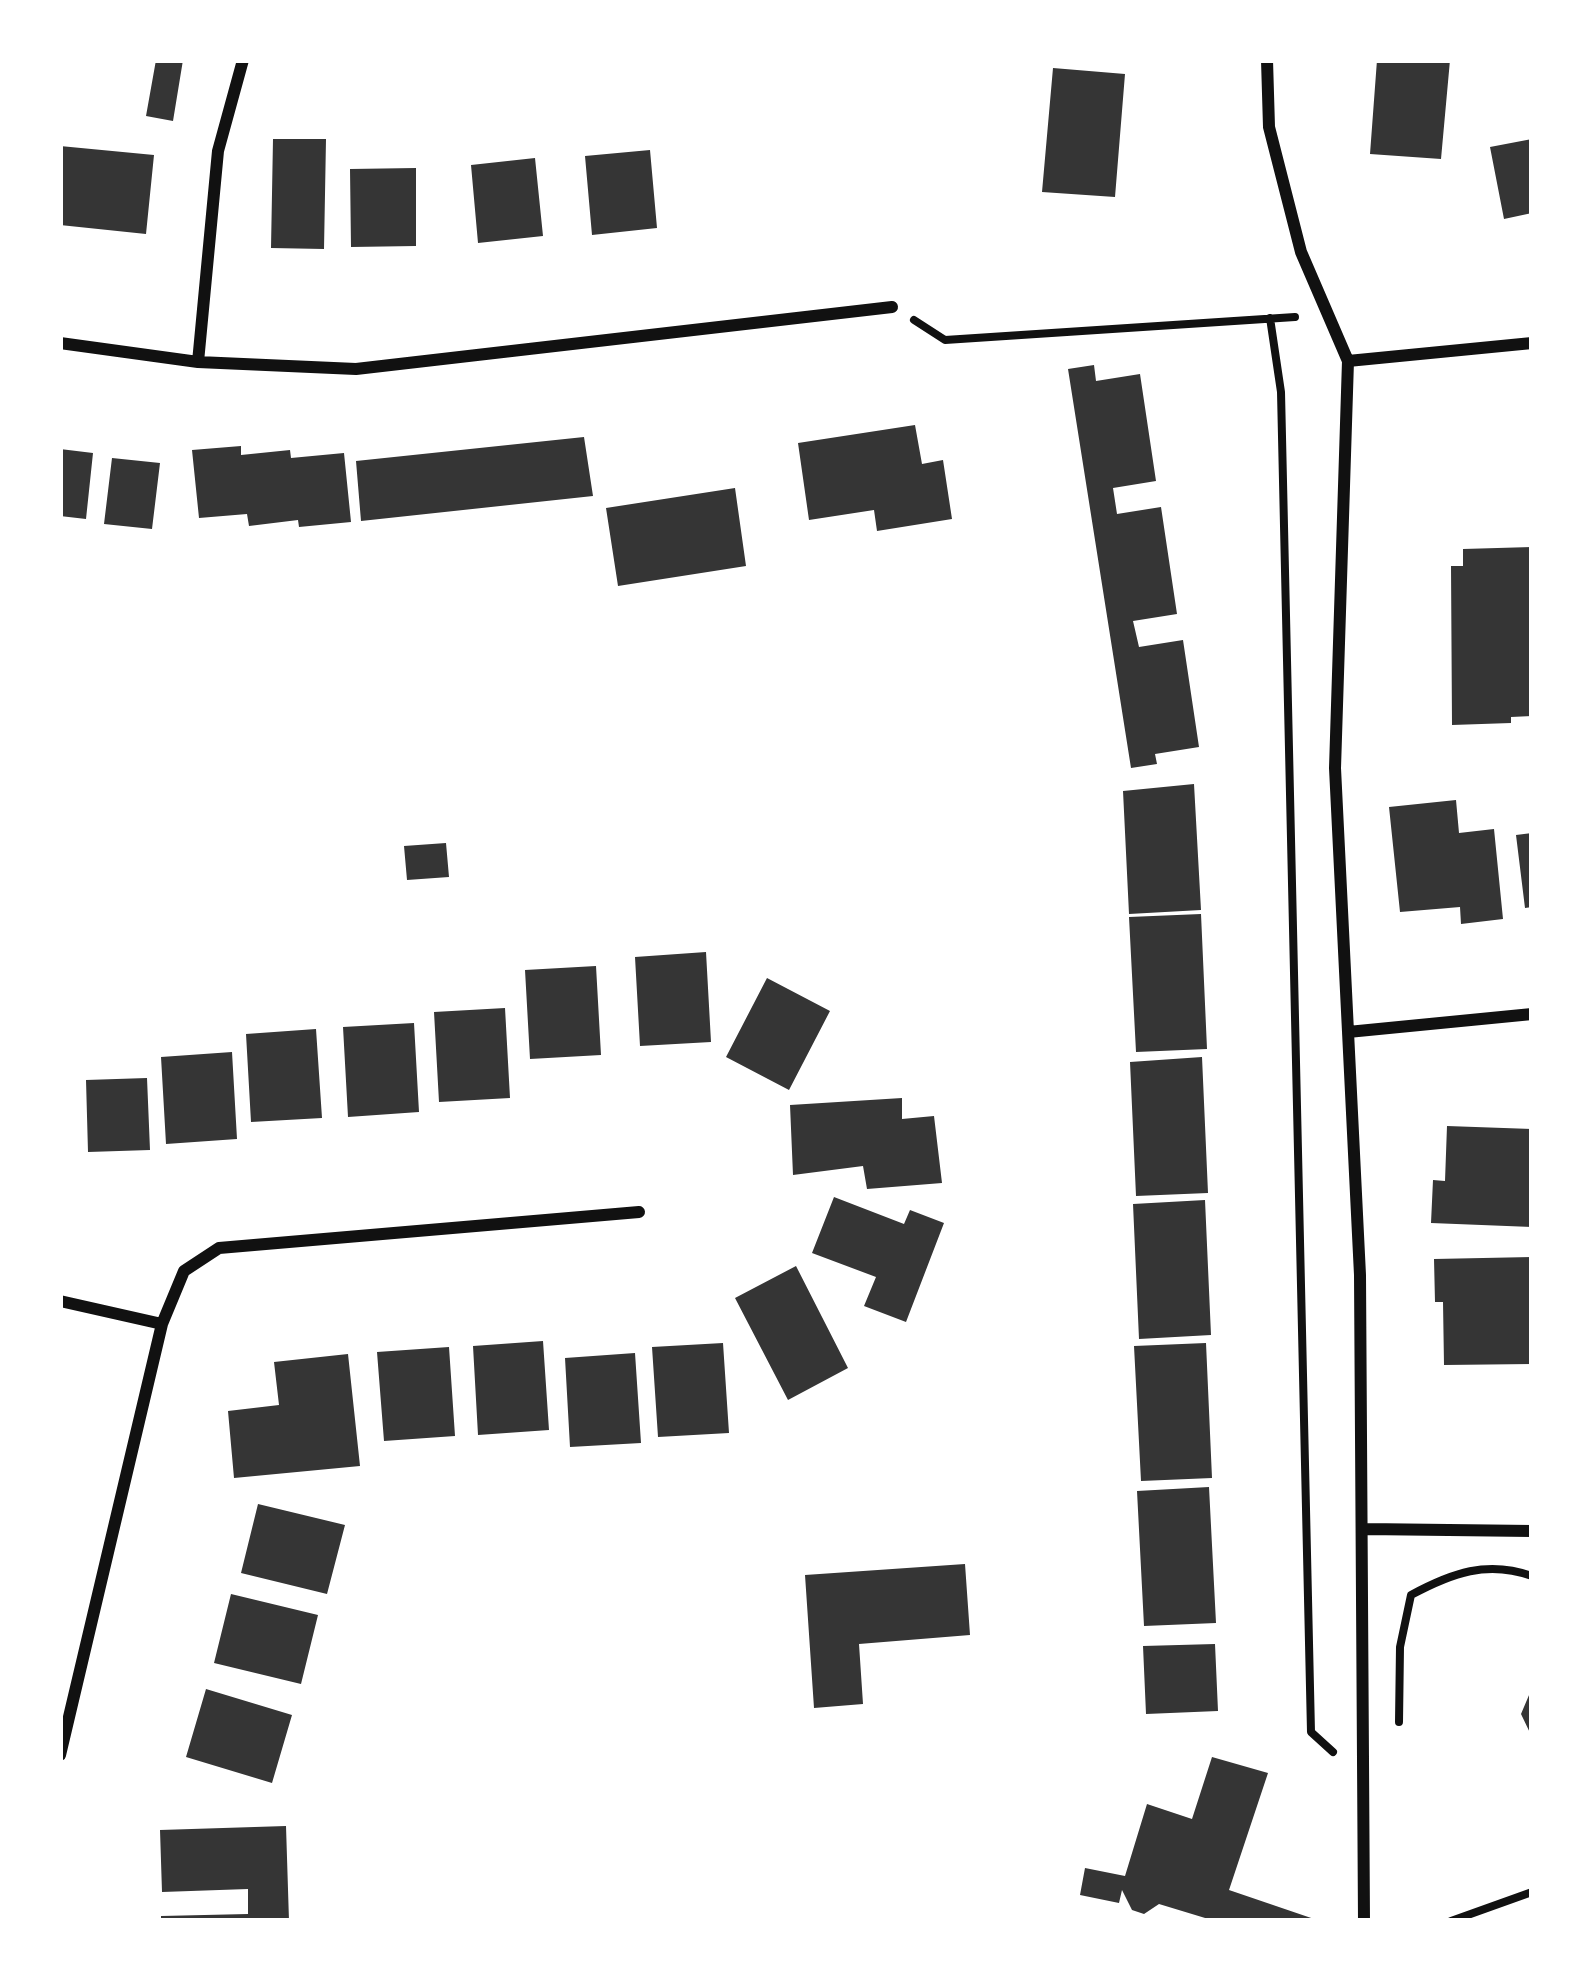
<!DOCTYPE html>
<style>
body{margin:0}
#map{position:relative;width:1592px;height:1981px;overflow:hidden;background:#fff;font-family:"PT Sans",sans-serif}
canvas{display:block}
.frame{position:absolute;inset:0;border:63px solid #fff;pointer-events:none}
</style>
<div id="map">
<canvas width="1592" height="1981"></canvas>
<div class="frame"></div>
</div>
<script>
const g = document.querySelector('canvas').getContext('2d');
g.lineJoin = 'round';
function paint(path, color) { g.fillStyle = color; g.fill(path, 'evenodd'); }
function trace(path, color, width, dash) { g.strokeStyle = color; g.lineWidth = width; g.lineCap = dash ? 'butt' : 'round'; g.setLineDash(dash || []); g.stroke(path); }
paint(new Path2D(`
 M156,60H183L173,121L146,116Z
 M1377,60H1450L1441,159L1370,154Z
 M1053,68L1125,74L1115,197L1042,192Z
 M273,139H326L324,249L271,248Z
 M1532,139V213L1504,219L1490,147Z
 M60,146L154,155L146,234L60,225Z
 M650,150L657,228L592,235L585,156Z
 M535,158L543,236L478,243L471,165Z
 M416,168V246L351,247L350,169Z
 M1094,365L1096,381L1140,374L1156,481L1113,488L1117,514L1161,507L1177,614L1133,621L1139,647L1183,640L1199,747L1155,754L1157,764L1131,768L1068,369Z
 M915,425L922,464L943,460L952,519L877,531L874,510L809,520L798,443Z
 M584,437L593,496L361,521L356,461Z
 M241,446V455L290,450L291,458L344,453L351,522L299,527L298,520L249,526L247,514L199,518L192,450Z
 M60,449L93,453L86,519L60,516Z
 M112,458L160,463L152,529L104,524Z
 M735,488L746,566L618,586L606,508Z
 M1532,547V716L1511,717V723L1452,725L1451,566H1463V549Z
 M1194,784L1201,910L1129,914L1123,791Z
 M1456,800L1459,833L1494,829L1503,919L1461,924L1460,907L1400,912L1389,807Z
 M1532,833V907L1525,908L1516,835Z
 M446,843L449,877L407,880L404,846Z
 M1201,914L1207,1049L1136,1052L1129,917Z
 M706,952L711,1042L640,1046L635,957Z
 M596,966L601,1055L530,1059L525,970Z
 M767,978L830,1011L789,1090L726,1057Z
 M505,1008L510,1098L439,1102L434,1012Z
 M414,1023L419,1112L348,1117L343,1027Z
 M316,1029L322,1118L251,1122L246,1034Z
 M232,1052L237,1139L166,1144L161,1057Z
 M1202,1057L1208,1193L1136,1196L1130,1062Z
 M147,1078L150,1150L88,1152L86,1080Z
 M902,1098V1119L934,1116L942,1183L867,1189L863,1166L793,1175L790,1105Z
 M1447,1126L1532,1129V1227L1431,1223L1433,1180L1445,1181Z
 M834,1197L904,1224L910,1210L944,1223L906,1322L864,1306L876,1277L812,1253Z
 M1205,1200L1211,1335L1139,1339L1133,1204Z
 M1532,1257V1364L1444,1365L1443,1302H1435L1434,1259Z
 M796,1266L848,1368L788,1400L735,1298Z
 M543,1341L549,1430L478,1435L473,1346Z
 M723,1343L729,1433L658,1437L652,1347Z
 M1206,1343L1212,1478L1141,1481L1134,1346Z
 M449,1347L455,1436L384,1441L377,1352Z
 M635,1353L641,1443L570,1447L565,1358Z
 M348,1354L360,1466L234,1478L228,1411L279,1405L274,1362Z
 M1209,1487L1216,1623L1144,1626L1137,1491Z
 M258,1504L345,1525L327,1594L241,1573Z
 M965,1564L970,1635L859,1644L863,1704L814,1708L805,1575Z
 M231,1594L318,1615L301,1684L214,1663Z
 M1215,1644L1218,1711L1146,1714L1143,1646Z
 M1532,1688V1737L1521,1714Z
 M206,1689L292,1715L272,1783L186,1757Z
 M1212,1757L1268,1773L1229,1890L1320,1921H1215L1159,1904L1144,1914L1132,1910L1122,1890L1119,1903L1080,1895L1085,1868L1125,1876L1147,1804L1192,1819Z
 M286,1826L289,1921H161V1916L248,1914V1889L162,1892L160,1830Z`), '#353535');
trace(new Path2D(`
 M1270,318L1281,392L1311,1732L1333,1752
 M914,320L945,340L1295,317
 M1399,1722L1400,1647L1411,1595C1452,1573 1487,1560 1532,1576
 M1451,1921L1532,1892`), '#111', 8);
trace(new Path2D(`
 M1267,60L1269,127L1301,252L1348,361L1335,768L1360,1275L1364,1921
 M60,343L198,362L356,369L892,307
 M1348,361L1532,343
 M198,362L218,151L243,60
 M1348,1032L1532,1014
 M60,1301L162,1324
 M1365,1529L1532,1531
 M60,1755L162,1324L184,1271L219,1248L639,1212`), '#111', 12);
</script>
